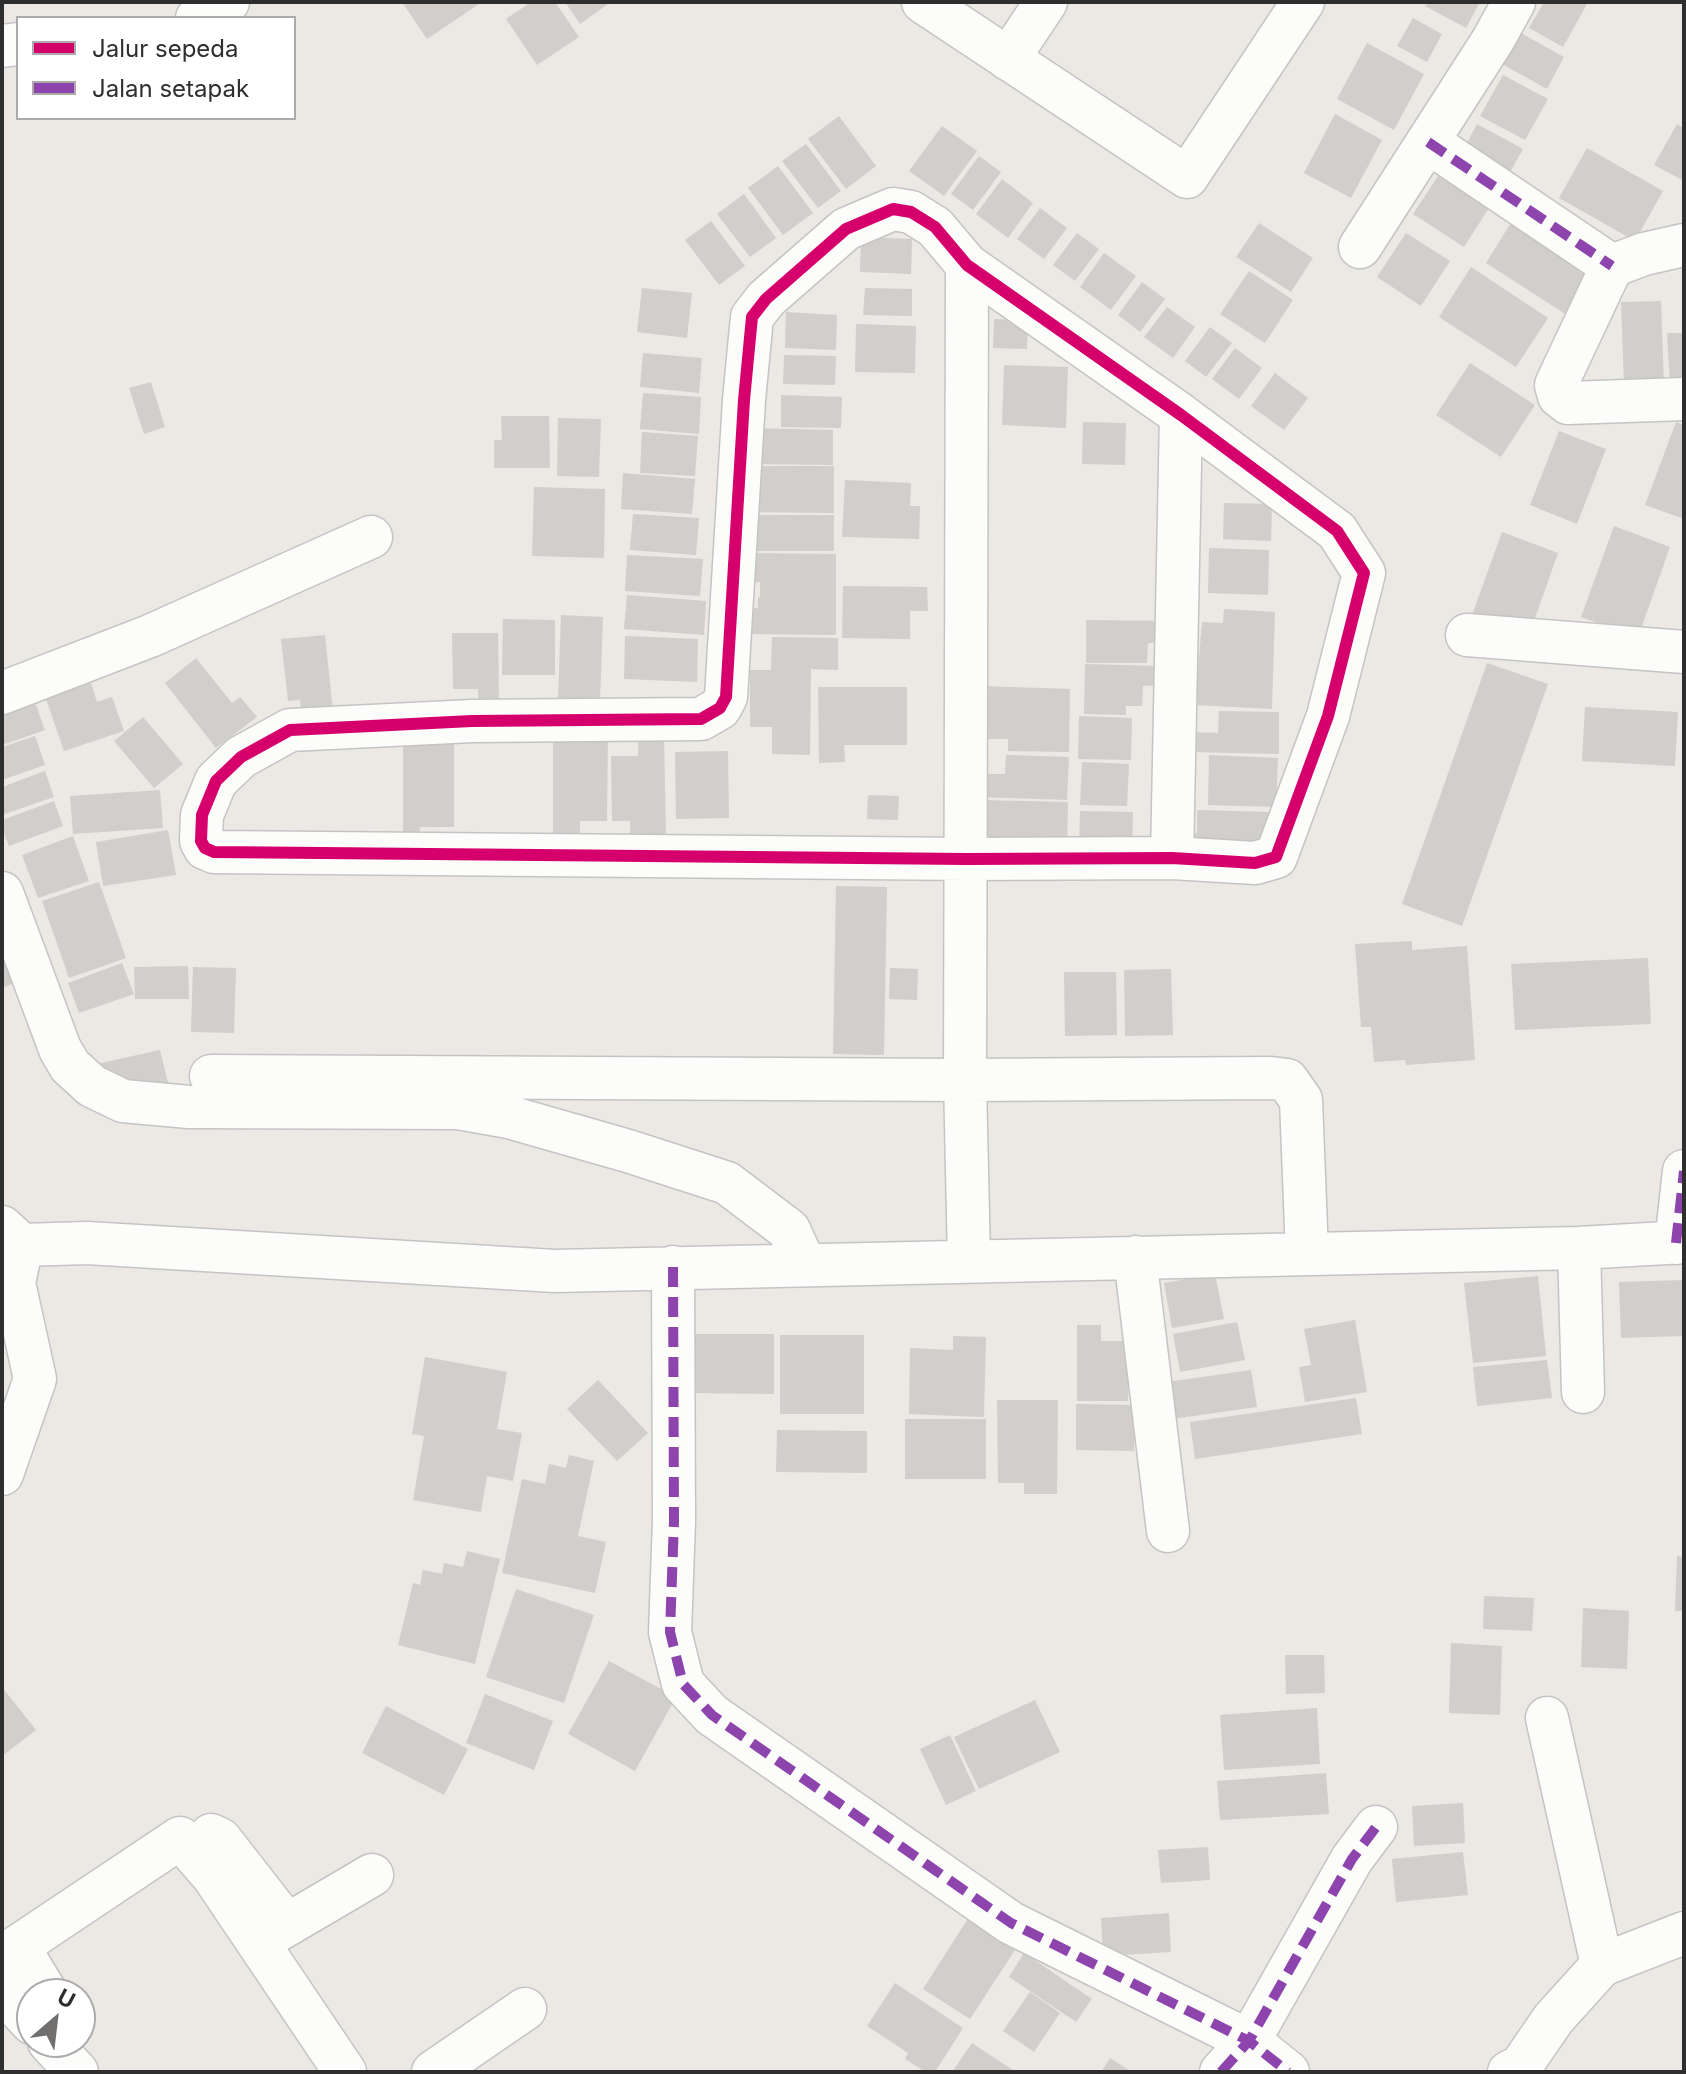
<!DOCTYPE html>
<style>
body{margin:0}
#map{position:relative;width:1686px;height:2074px;overflow:hidden;background:#ece8e4;font-family:Inter,sans-serif}
canvas{display:block}
.frame{position:absolute;inset:0;border:4px solid #2e2e2e;pointer-events:none}
.legend{position:absolute;left:16px;top:16px;width:280px;height:104px;box-sizing:border-box;background:#fff;border:2px solid #ababab;margin:0;padding:10px 14px;list-style:none;font-size:24px;color:#2e2e2e}
.legend li{display:flex;align-items:center;gap:16px;height:40px}
.legend b{width:40px;border:2px solid #ababab}
.north{position:absolute;left:16px;top:1978px;width:80px;height:80px;box-sizing:border-box;background:#fff;border:2px solid #ababab;border-radius:50%;rotate:28deg;font-size:22px;font-weight:700;line-height:32px;text-align:center;color:#2e2e2e}
.north::after{content:'';display:block;margin:auto;width:28px;height:36px;background:#706f6e;clip-path:polygon(50% 0,100% 100%,50% 72%,0 100%)}
</style>
<div id="map">
<canvas width="1686" height="2074"></canvas>
<div class="frame"></div>
<ul class="legend">
<li><b style="height:10px;background:#d6006c"></b>Jalur sepeda</li>
<li><b style="height:10px;background:#8e44ad"></b>Jalan setapak</li>
</ul>
<div class="north">U</div>
</div>
<script>
const g = document.querySelector('canvas').getContext('2d');
g.lineJoin = 'round';
function paint(path, color) { g.fillStyle = color; g.fill(path, 'evenodd'); }
function trace(path, color, width, dash) { g.strokeStyle = color; g.lineWidth = width; g.lineCap = dash ? 'butt' : 'round'; g.setLineDash(dash || []); g.stroke(path); }
paint(new Path2D(`
 M402,2H482L427,39Z
 M531,2H555L579,37L537,65L506,19Z
 M565,2H611L580,24Z
 M1428,2H1480L1466,28L1425,6Z
 M1544,2L1587,4L1563,47L1529,28Z
 M1413,18L1442,34L1427,62L1397,46Z
 M1519,32L1564,57L1547,89L1502,64Z
 M1367,43L1424,74L1394,130L1337,99Z
 M1503,75L1548,99L1525,140L1480,116Z
 M1335,114L1382,140L1351,198L1304,173Z
 M839,116L876,166L846,189L808,139Z
 M1477,124L1523,149L1504,183L1459,158Z
 M1677,124L1684,128V181L1654,165Z
 M942,126L977,151L944,196L909,171Z
 M806,144L841,191L818,208L782,161Z
 M1587,148L1663,191L1635,241L1559,198Z
 M979,156L1001,172L973,210L951,194Z
 M778,166L813,213L783,235L748,188Z
 M1440,173L1491,205L1464,247L1413,214Z
 M1002,179L1033,203L1008,238L976,214Z
 M744,194L776,238L750,257L717,214Z
 M1040,208L1067,228L1044,259L1017,239Z
 M711,221L745,266L719,285L685,240Z
 M1512,221L1596,275L1570,317L1486,263Z
 M1259,223L1313,258L1291,292L1236,257Z
 M1077,233L1099,249L1075,281L1053,265Z
 M1406,233L1450,261L1421,306L1377,277Z
 M861,237L912,239L911,274L860,272Z
 M1104,253L1136,276L1111,310L1080,287Z
 M1471,267L1548,318L1516,367L1439,317Z
 M1249,271L1293,300L1265,343L1220,314Z
 M1142,282L1165,299L1140,332L1118,315Z
 M642,288L692,293L687,338L637,332Z
 M865,288L912,289V316L863,315Z
 M1661,301L1664,385L1624,386L1621,302Z
 M1167,307L1195,327L1173,358L1144,337Z
 M786,312L837,315L836,350L785,348Z
 M994,319L1028,320L1027,349L993,348Z
 M856,324L916,326L915,373L855,372Z
 M1210,327L1232,343L1206,377L1185,361Z
 M1667,333H1684V383L1670,384Z
 M1235,348L1262,368L1239,399L1212,379Z
 M643,353L702,358L699,393L640,387Z
 M784,355L836,356L835,385L783,384Z
 M1470,363L1535,405L1501,457L1436,415Z
 M1004,365L1068,367L1066,428L1002,425Z
 M1275,373L1308,398L1284,430L1251,406Z
 M151,382L165,427L144,434L129,388Z
 M643,393L701,397L699,434L640,429Z
 M781,395L842,397L841,428L781,427Z
 M501,416H549L550,468H494V440H502Z
 M558,418L601,419L599,477L557,476Z
 M1083,422L1126,423L1125,465L1082,464Z
 M1676,422L1684,425V519L1645,505Z
 M748,428L833,430V465L747,464Z
 M1559,431L1606,449L1577,524L1530,505Z
 M642,432L698,436L695,476L640,473Z
 M748,466H834V513L748,512Z
 M623,473L695,479L692,514L621,509Z
 M845,480L911,483L910,506H920L919,539L842,537Z
 M534,487L605,489L604,558L532,556Z
 M1224,503L1272,504L1271,541L1223,539Z
 M633,514L699,518L696,555L630,550Z
 M746,515H834V551H746Z
 M1614,526L1670,547L1638,637L1581,617Z
 M1502,532L1558,553L1529,635L1472,615Z
 M1209,548L1269,550L1268,595L1208,593Z
 M744,553L836,554V635L742,634V608H758V597H760V582H744Z
 M627,555L703,559L700,596L625,591Z
 M843,586L927,587L928,611H910V639L842,638Z
 M627,595L706,601L704,635L624,629Z
 M1224,609L1275,612L1272,709L1195,705L1202,622L1223,623Z
 M561,615L603,617L600,701L558,699Z
 M503,619L555,620V675H502Z
 M1086,620L1162,621L1161,643H1148L1147,663H1086Z
 M452,633H498L499,702H478V689H453Z
 M325,635L333,712L302,715L300,700L288,701L281,639Z
 M625,636L698,639L697,682L624,679Z
 M772,637L838,638V670L811,669L810,755L772,754V727H750V670H771Z
 M196,658L232,703L240,697L257,717L216,748L165,683Z
 M1487,663L1548,684L1462,926L1402,904Z
 M1085,664L1158,666V685L1143,686L1142,706H1126V715L1084,714Z
 M91,683L97,702L112,697L124,731L64,751L46,699Z
 M982,686L1070,689L1069,752L1008,751V739H980Z
 M818,687H907V745H844L845,762L819,763Z
 M32,694L45,730L2,745V704Z
 M1585,707L1678,712L1675,766L1582,761Z
 M1219,711L1279,712V754L1189,752V732L1218,733Z
 M1079,716L1132,718L1131,760L1078,759Z
 M143,717L183,764L154,788L114,741Z
 M553,733H608L607,821H580V841L553,840Z
 M35,736L45,765L2,780V747Z
 M638,736H664L666,839H630V821H612L611,756H638Z
 M403,740H454V827H420L419,838H403Z
 M728,751L729,818L676,819L675,752Z
 M1006,755L1069,757L1067,800L979,797L980,774H1005Z
 M1209,755L1278,758L1276,807L1208,805Z
 M1082,762L1129,764L1127,806L1080,805Z
 M45,771L54,797L2,815V787Z
 M160,790L163,828L73,834L70,796Z
 M868,795L899,796L898,820L867,819Z
 M981,800L1068,802L1067,850L980,847Z
 M54,801L63,826L9,846L2,828V820Z
 M1197,810L1269,812L1268,855L1190,853V833H1197Z
 M1080,811L1133,812L1132,851L1079,850Z
 M168,830L176,875L103,886L96,842Z
 M73,836L89,881L38,898L22,855Z
 M99,882L126,958L69,978L42,901Z
 M836,886L887,887L884,1055L833,1054Z
 M1412,941V950L1467,946L1475,1060L1406,1065L1405,1060L1374,1062L1371,1027H1361L1355,944Z
 M2,947L15,983L2,988Z
 M1648,958L1651,1024L1515,1030L1511,964Z
 M122,963L134,994L79,1013L68,983Z
 M188,966L189,999H135L134,967Z
 M193,967L236,968L234,1033L191,1032Z
 M890,968L918,969L917,1000L889,999Z
 M1171,969L1173,1035L1125,1036L1124,970Z
 M1064,972H1116L1117,1035L1065,1036Z
 M160,1050L171,1095L103,1080L101,1063Z
 M1215,1274L1224,1319L1172,1328L1164,1283Z
 M1538,1276L1546,1356L1473,1363L1464,1283Z
 M1684,1280V1336L1621,1338L1619,1282Z
 M1355,1320L1367,1392L1305,1402L1299,1367L1311,1365L1304,1329Z
 M1237,1322L1245,1360L1180,1372L1173,1334Z
 M1077,1325H1101V1341H1128V1401H1077Z
 M689,1334H774V1394L688,1393Z
 M780,1335H864V1414H780Z
 M953,1336L986,1337L984,1417L909,1414L910,1348L953,1350Z
 M425,1357L507,1372L497,1429L522,1433L513,1481L487,1476L481,1512L413,1500L424,1436L412,1434Z
 M1547,1360L1552,1398L1477,1406L1473,1367Z
 M1251,1370L1257,1407L1172,1419L1167,1382Z
 M598,1380L648,1433L617,1461L567,1409Z
 M1356,1398L1362,1434L1195,1459L1190,1422Z
 M997,1400H1058L1057,1494H1024V1483H998Z
 M1076,1404L1134,1405V1451L1076,1450Z
 M905,1419H986V1479H905Z
 M777,1430L867,1431V1473L776,1472Z
 M569,1455L594,1461L578,1536L606,1542L595,1593L502,1573L522,1479L545,1484L549,1464L566,1468Z
 M467,1551L500,1559L475,1664L398,1645L413,1583L420,1585L423,1570L442,1574L444,1563L463,1567Z
 M1677,1556L1684,1557V1611H1675Z
 M516,1589L594,1615L564,1703L486,1677Z
 M1484,1596L1534,1598L1532,1631L1483,1629Z
 M1583,1608L1629,1611L1627,1669L1581,1667Z
 M1451,1643L1502,1646L1500,1715L1449,1713Z
 M1285,1655H1324L1325,1693L1286,1694Z
 M609,1661L676,1697L635,1771L568,1734Z
 M2,1687L36,1730L2,1756Z
 M485,1694L553,1721L534,1770L466,1743Z
 M1035,1700L1060,1752L979,1789L954,1737Z
 M386,1706L468,1749L444,1795L362,1753Z
 M1317,1708L1320,1764L1224,1770L1220,1715Z
 M950,1735L976,1791L946,1805L920,1749Z
 M1326,1773L1329,1814L1220,1820L1217,1781Z
 M1463,1803L1465,1843L1414,1846L1412,1806Z
 M1208,1847L1210,1880L1161,1883L1158,1850Z
 M1463,1852L1468,1895L1396,1902L1392,1859Z
 M1169,1913L1171,1952L1103,1956L1101,1918Z
 M967,1920L1015,1950L970,2019L923,1989Z
 M1024,1953L1092,1999L1076,2022L1009,1977Z
 M895,1983L963,2028L935,2072H926L905,2059L908,2053L867,2026Z
 M1030,1992L1060,2013L1034,2052L1003,2031Z
 M972,2043L1016,2072H952Z
 M1110,2058L1132,2072H1101Z`), '#d1cecb');
const minor = new Path2D(`
 M923,2L1187,177L1303,2
 M197,18L228,2
 M2,46L18,44
 M1008,59L1046,2
 M1428,142L1612,266
 M893,209L911,212L935,227L967,265L1181,415L1337,531L1364,573L1328,716L1276,857L1255,863L1172,858L967,859L214,852L205,848L201,841L202,815L216,781L241,757L290,730L472,721L701,719L720,708L726,697L744,400L752,317L766,299L846,229Z
 M1684,245L1644,254L1612,266L1556,385L1559,396L1568,403L1684,399
 M1360,247L1493,40L1514,2
 M967,265L965,1080L969,1261
 M1467,635L1684,652
 M2,693L150,636L371,537
 M1172,858L1181,415
 M2,893L60,1049L70,1066L92,1086L123,1101L189,1107L458,1108L509,1117L628,1151L727,1183L789,1230L805,1265
 M211,1076L965,1080L1271,1078L1287,1080L1301,1100L1307,1254
 M2,1227L22,1245L87,1243L555,1271L1579,1248L1684,1242
 M1676,1243L1684,1171
 M1579,1248L1583,1392
 M1135,1257L1168,1531
 M673,1267L674,1521L670,1632L683,1684L712,1715L1011,1923L1249,2041L1288,2072
 M2,1474L35,1379L14,1283L22,1245
 M1547,1718L1602,1965
 M211,1835L220,1839L287,1925
 M263,1939L372,1875
 M18,1946L47,1994
 M2,1957L180,1838L213,1876L345,2072
 M2,1991L32,2023
 M49,2042L77,2072
 M433,2072L525,2009
 M1221,2072L1249,2041L1352,1859L1376,1827
 M1509,2072L1521,2066L1554,2018L1602,1965L1684,1933`);
trace(minor, '#c5c4c5', 45);
trace(minor, '#fcfcfb', 42);
trace(new Path2D(`
 M1428,142L1612,266
 M1676,1243L1684,1171
 M673,1267L674,1521L670,1632L683,1684L712,1715L1011,1923L1249,2041L1288,2072
 M1221,2072L1249,2041L1352,1859L1376,1827`), '#8e44ad', 10, [20, 10]);
trace(new Path2D(`
 M893,209L911,212L935,227L967,265L1181,415L1337,531L1364,573L1328,716L1276,857L1255,863L1172,858L967,859L214,852L205,848L201,841L202,815L216,781L241,757L290,730L472,721L701,719L720,708L726,697L744,400L752,317L766,299L846,229Z`), '#d6006c', 12);
</script>
